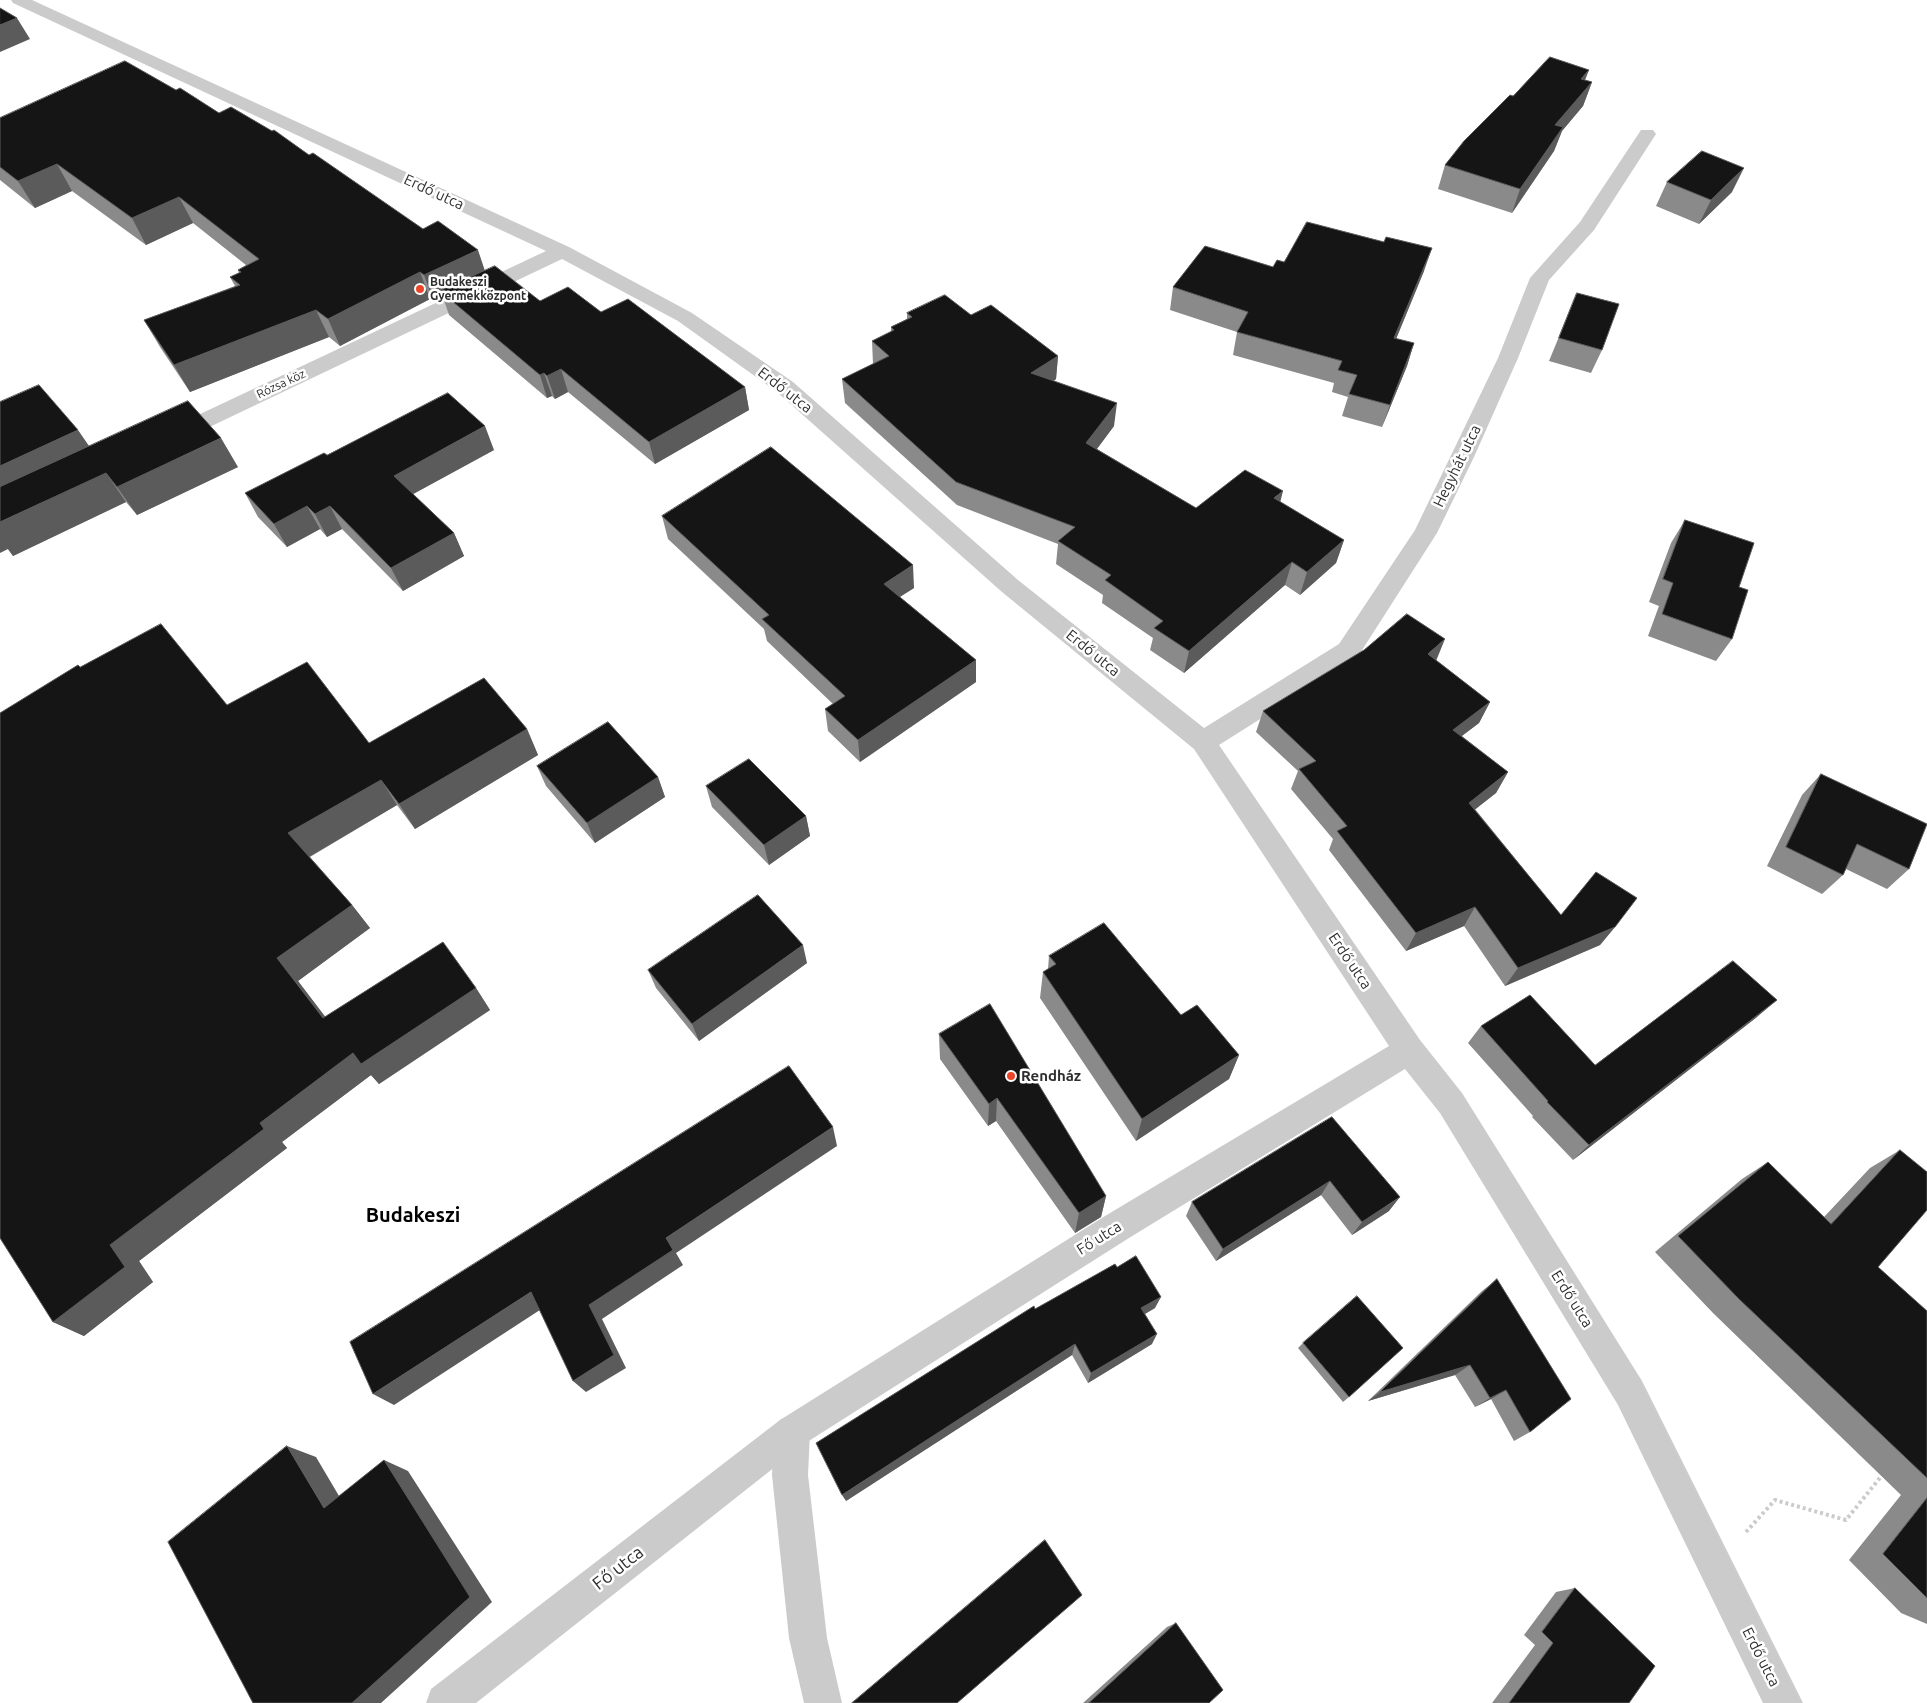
<!DOCTYPE html>
<meta charset="utf-8">
<style>
body{margin:0}
canvas{display:block;background:#fff}
</style>
<canvas width="1927" height="1703"></canvas>
<script>
const g = document.querySelector('canvas').getContext('2d');
g.lineJoin = 'round';
function trace(path, color, width, dash) { g.strokeStyle = color; g.lineWidth = width; g.lineCap = dash ? 'butt' : 'round'; g.setLineDash(dash || []); g.stroke(path); }
function paint(path, color) { g.fillStyle = color; g.fill(path, 'evenodd'); }
function write(font, color, halo, rows, align = 'center') {
  g.font = font + ' Ubuntu,sans-serif'; g.lineWidth = 5; g.setLineDash([]); g.textBaseline = 'middle'; g.strokeStyle = halo; g.fillStyle = color; for (const [text, x, y, turn = 0] of rows) {
    g.save(); g.translate(x, y); g.rotate((+turn || 0) * Math.PI / 180); g.textAlign = isNaN(turn) ? turn : align; if (halo) g.strokeText(text, 0, 0); g.fillText(text, 0, 0); g.restore();
  }
}
trace(new Path2D(`
 M1746,1532L1775,1500L1846,1520L1883,1474`), '#cbcbcb', 4, [3, 3]);
paint(new Path2D(`
 M792,1414L804,1420L810,1432L808,1475L827,1638L842,1703H804L789,1638L772,1475L774,1432L780,1420Z`), '#cbcbcb');
paint(new Path2D(`
 M792,1414L804,1420L810,1432L804,1444L476,1703H426L431,1689L780,1420Z`), '#cbcbcb');
paint(new Path2D(`
 M11,0H32L569,247L692,313L793,382L1018,580L1204,728L1339,644L1415,530L1498,358L1530,278L1580,222L1641,130H1653L1656,134L1594,230L1549,280L1518,358L1474,457L1437,533L1357,658L1219,745L1420,1040L1462,1093L1642,1381L1803,1703H1763L1618,1405L1440,1113L1405,1069L1129,1238L804,1444L792,1450L780,1444L774,1432L780,1420L1105,1216L1389,1046L1194,749L1002,592L777,392L678,321L562,259L178,442L170,444L162,442L159,437L162,432L546,251L13,3Z`), '#cbcbcb');
paint(new Path2D(`
 M1585,80L1592,82L1583,106L1562,131L1554,151L1512,213L1438,189L1445,165L1513,96Z
 M176,90L219,113L309,155L423,229L485,271L540,301L601,312L745,387L749,410L655,464L568,392L555,399L552,396L547,398L449,315L443,297L434,302L430,299L340,346L329,337L190,392L160,347L144,320L235,286L230,277L239,273L238,270L246,265L193,223L146,245L72,191L35,208L0,180V118Z
 M1667,182L1732,192L1699,224L1656,206Z
 M1284,262L1424,271L1396,339L1414,343L1407,366L1382,427L1342,416L1348,397L1332,392L1334,383L1233,355L1237,332L1170,310L1173,287L1273,267Z
 M1577,293L1602,350L1591,373L1549,361Z
 M907,313L971,315L1058,356L1056,379L1054,381L1114,426L1097,449L1196,508L1280,502L1344,540L1336,563L1300,595L1285,585L1184,673L1150,650L1153,638L1102,603L1103,595L1056,564L1058,544L957,505L845,403L842,379L873,364L872,341L891,332V327L907,319Z
 M90,446L238,467L137,515L126,502L13,556L8,549Z
 M494,450L413,494L454,533L464,556L403,591L342,529L327,537L320,529L287,547L258,517L245,493L327,455Z
 M662,516L914,588L900,597L976,660V682L860,762L828,731L825,709L833,704L767,641L764,629L668,539Z
 M1685,520L1739,587L1732,639L1716,661L1648,636L1659,606L1649,602L1671,543Z
 M1436,660L1490,702L1479,723L1462,736L1508,772L1496,793L1475,809L1561,915L1615,927L1600,945L1505,986L1464,926L1406,951L1329,850L1333,839L1291,789L1298,771L1256,732L1263,711Z
 M80,667L227,705L369,743L527,729L538,755L415,829L397,805L310,857L352,905L370,928L298,981L325,1017L476,988L490,1010L379,1084L371,1075L282,1142L287,1148L139,1261L153,1282L84,1336L53,1322Z
 M537,766L658,777L665,797L595,843L546,786Z
 M1821,774L1909,869L1887,889L1846,869L1843,875L1822,894L1767,866L1802,795Z
 M706,786L806,816L810,836L769,865L712,807Z
 M1049,956L1181,1015L1239,1055L1229,1079L1136,1141L1040,998L1043,972L1048,969Z
 M807,963L699,1041L656,988L648,970Z
 M1757,1017L1573,1160L1532,1117L1533,1116L1468,1043L1481,1026L1595,1065Z
 M939,1034L1106,1196L1101,1217L1075,1233L996,1121L988,1126L940,1059Z
 M1332,1117L1389,1211L1352,1235L1321,1195L1216,1261L1186,1216L1192,1202Z
 M1900,1150L1878,1267L1927,1311V1624L1901,1613L1849,1560L1901,1495L1713,1313L1655,1252L1742,1179L1768,1162L1824,1217L1870,1168Z
 M1117,1267L1155,1308L1145,1314L1152,1344L1088,1383L1072,1355L846,1501L1035,1309Z
 M1497,1279L1530,1432L1514,1441L1491,1399L1475,1407L1455,1375L1368,1401L1482,1291Z
 M1303,1343L1349,1397L1343,1402L1298,1348Z
 M1575,1588L1629,1703H1492L1535,1645L1524,1635L1556,1592Z
 M1176,1623L1209,1703H1083L1167,1627Z`), '#8a8a8a');
paint(new Path2D(`
 M17,18L30,39L0,52V25Z
 M1589,70L1580,93L1581,79Z
 M1592,82L1583,106L1562,131L1554,151L1512,213L1520,189L1555,125Z
 M57,164L72,191L35,208L18,181Z
 M1744,168L1732,192L1699,224L1711,200Z
 M179,197L193,223L146,245L132,218Z
 M1432,248L1424,271L1387,361L1394,338Z
 M478,250L487,277L440,291L443,297L434,302L424,275Z
 M420,272L430,299L340,346L328,319Z
 M316,310L329,337L190,392L174,365Z
 M1414,343L1407,366L1382,427L1390,405Z
 M1058,356L1056,379L1030,396L1031,373Z
 M561,369L568,392L555,399L547,376Z
 M544,373L552,396L547,398L540,375Z
 M745,387L749,410L655,464L649,442Z
 M1117,403L1114,426L1084,466L1086,443Z
 M485,426L494,450L404,499L394,476Z
 M78,430L98,459L0,505V466Z
 M221,438L238,467L137,515L117,487Z
 M106,473L126,502L13,556L8,549L0,553V522Z
 M1283,491L1277,515L1274,498Z
 M307,506L320,529L287,547L274,524Z
 M330,506L342,529L327,537L315,514Z
 M454,533L464,556L403,591L391,568Z
 M1344,540L1336,563L1300,595L1307,572Z
 M1292,562L1285,585L1184,673L1189,651Z
 M913,565L914,588L885,606L884,584Z
 M1445,639L1436,661L1428,654Z
 M976,660V682L860,762L858,740Z
 M1490,702L1479,723L1443,750L1453,730Z
 M527,729L538,755L415,829L399,804Z
 M1508,772L1496,793L1458,823L1469,803Z
 M658,777L665,797L595,843L587,823Z
 M381,780L397,805L307,858L288,833Z
 M806,816L810,836L769,865L764,845Z
 M352,905L370,928L298,981L343,1040L323,1018L277,958Z
 M1475,907L1464,926L1406,951L1416,933Z
 M1615,927L1600,945L1505,986L1518,968Z
 M803,945L807,963L699,1041L692,1024Z
 M476,988L490,1010L379,1084L371,1075L282,1142L287,1148L139,1261L153,1282L84,1336L53,1322L110,1245L260,1123L353,1053Z
 M1777,1000L1757,1017L1573,1160L1589,1145Z
 M1239,1055L1229,1079L1136,1141L1142,1119Z
 M997,1098L996,1121L988,1126L989,1104Z
 M833,1127L837,1146L676,1253L683,1265L602,1319L626,1368L586,1392L573,1381L589,1305L666,1238Z
 M1330,1181L1321,1195L1216,1261L1223,1249Z
 M1106,1196L1101,1217L1075,1233L1079,1213Z
 M1400,1197L1389,1211L1352,1235L1362,1222Z
 M531,1292L546,1306L394,1405L373,1394Z
 M1161,1297L1155,1308L1136,1319L1141,1308Z
 M1157,1334L1152,1344L1088,1383L1091,1373Z
 M1075,1344L1072,1355L846,1501L842,1495Z
 M1470,1365L1455,1375L1368,1401L1380,1392Z
 M1506,1390L1491,1399L1475,1407L1490,1398Z
 M287,1446L316,1457L352,1518L324,1508Z
 M384,1460L408,1471L492,1602L381,1703H352Z`), '#5b5b5b');
const building = new Path2D(`
 M0,8L17,18L0,25Z
 M1550,57L1589,70L1581,79L1592,82L1555,125L1563,127L1520,189L1445,165L1464,141L1510,95L1513,96Z
 M125,61L176,90L180,88L219,113L231,107L272,131L274,130L309,155L313,153L423,229L438,221L478,250L424,275L420,272L328,319L316,310L174,365L144,320L240,285L230,277L241,272L238,270L259,259L179,197L132,218L57,164L18,181L0,167V118Z
 M1702,151L1744,168L1711,200L1667,182Z
 M1307,222L1384,242L1386,237L1432,248L1394,338L1414,343L1390,405L1349,394L1357,375L1338,370L1342,361L1237,332L1248,312L1173,287L1205,246L1273,267L1277,260L1284,262Z
 M495,266L540,301L568,287L601,312L628,299L745,387L649,442L561,369L547,376L544,373L540,375L440,291Z
 M1577,293L1619,304L1602,350L1559,338Z
 M945,295L971,315L991,305L1058,356L1031,373L1117,403L1086,443L1196,508L1245,470L1283,491L1274,498L1344,540L1307,572L1292,562L1189,651L1154,628L1163,621L1105,580L1111,575L1058,541L1075,527L956,482L842,379L889,356L872,341L894,330L891,327L912,317L907,313Z
 M39,385L78,430L0,466V402Z
 M448,393L485,426L394,476L454,533L391,568L330,506L315,514L307,506L274,524L245,493L324,453L327,455Z
 M188,401L221,438L117,487L106,473L0,522V487Z
 M771,447L913,565L884,584L976,660L858,740L825,709L845,696L762,619L769,615L662,516Z
 M1685,520L1754,543L1739,587L1748,590L1732,639L1662,614L1673,583L1663,579Z
 M1407,614L1445,639L1428,654L1490,702L1453,730L1508,772L1469,803L1561,915L1596,872L1637,898L1615,927L1518,968L1475,907L1416,933L1337,831L1347,826L1299,769L1316,761L1263,711L1364,650Z
 M161,624L227,705L307,662L369,743L484,678L527,729L399,804L381,780L288,833L352,905L277,958L323,1018L443,942L476,988L361,1064L353,1053L260,1123L264,1129L110,1245L125,1267L53,1322L0,1238V713L78,665L80,667Z
 M608,722L658,777L587,823L537,766Z
 M749,759L806,816L764,845L706,786Z
 M1821,774L1927,824L1909,869L1857,844L1843,875L1786,847Z
 M758,895L803,945L692,1024L648,970Z
 M1104,923L1181,1015L1197,1005L1239,1055L1142,1119L1043,972L1056,964L1049,956Z
 M1733,961L1777,1000L1589,1145L1547,1102L1548,1101L1481,1026L1530,995L1595,1065Z
 M990,1004L1106,1196L1079,1213L997,1098L989,1104L939,1034Z
 M789,1066L833,1127L666,1238L673,1250L589,1305L614,1355L573,1381L531,1292L373,1394L350,1342Z
 M1332,1117L1400,1197L1362,1222L1330,1181L1223,1249L1192,1202Z
 M1900,1150L1927,1172V1210L1878,1267L1927,1311V1478L1739,1299L1678,1236L1768,1162L1831,1224Z
 M1136,1256L1161,1297L1141,1308L1157,1334L1091,1373L1075,1344L842,1495L816,1443L1034,1306L1035,1309L1115,1264L1117,1267Z
 M1497,1279L1571,1399L1530,1432L1506,1390L1490,1398L1470,1365L1380,1392Z
 M1357,1296L1403,1348L1349,1397L1303,1343Z
 M287,1446L324,1508L384,1460L470,1597L352,1703H253L168,1542Z
 M1927,1498V1598L1883,1554Z
 M1045,1540L1082,1595L957,1703H852Z
 M1575,1588L1655,1666L1629,1703H1509L1553,1643L1542,1632Z
 M1176,1623L1223,1690L1209,1703H1089Z`);
paint(building, '#151515');
trace(building, '#5b5b5b', 1);
for (const [x, y, r, color] of [
 [420,289,5,"#eb452a"],
 [1011,1076,5,"#eb452a"]
]) { const dot = new Path2D(); dot.arc(x, y, r, 0, 2 * Math.PI); g.fillStyle = color; g.fill(dot); trace(dot, '#fff', 2); }
write('bold 12px', '#2e2e2e', '#fff', [
 ["Budakeszi",430,282],
 ["Gyermekközpont",430,296]
], 'left');
write('12px', '#2e2e2e', '#fff', [
 ["Rózsa köz",281,384,-25]
]);
write('15px', '#2e2e2e', '#fff', [
 ["Erdő utca",434,192,25],
 ["Erdő utca",785,390,38],
 ["Hegyhát utca",1457,466,-64],
 ["Erdő utca",1093,653,39],
 ["Erdő utca",1350,961,56],
 ["Fő utca",1099,1238,-32],
 ["Erdő utca",1572,1299,58],
 ["Erdő utca",1761,1657,63]
]);
write('bold 15px', '#2e2e2e', '#fff', [
 ["Rendház",1021,1076]
], 'left');
write('18px', '#2e2e2e', '#fff', [
 ["Fő utca",618,1568,-38]
]);
write('bold 20px', '#000', '#fff', [
 ["Budakeszi",413,1215]
]);
</script>
